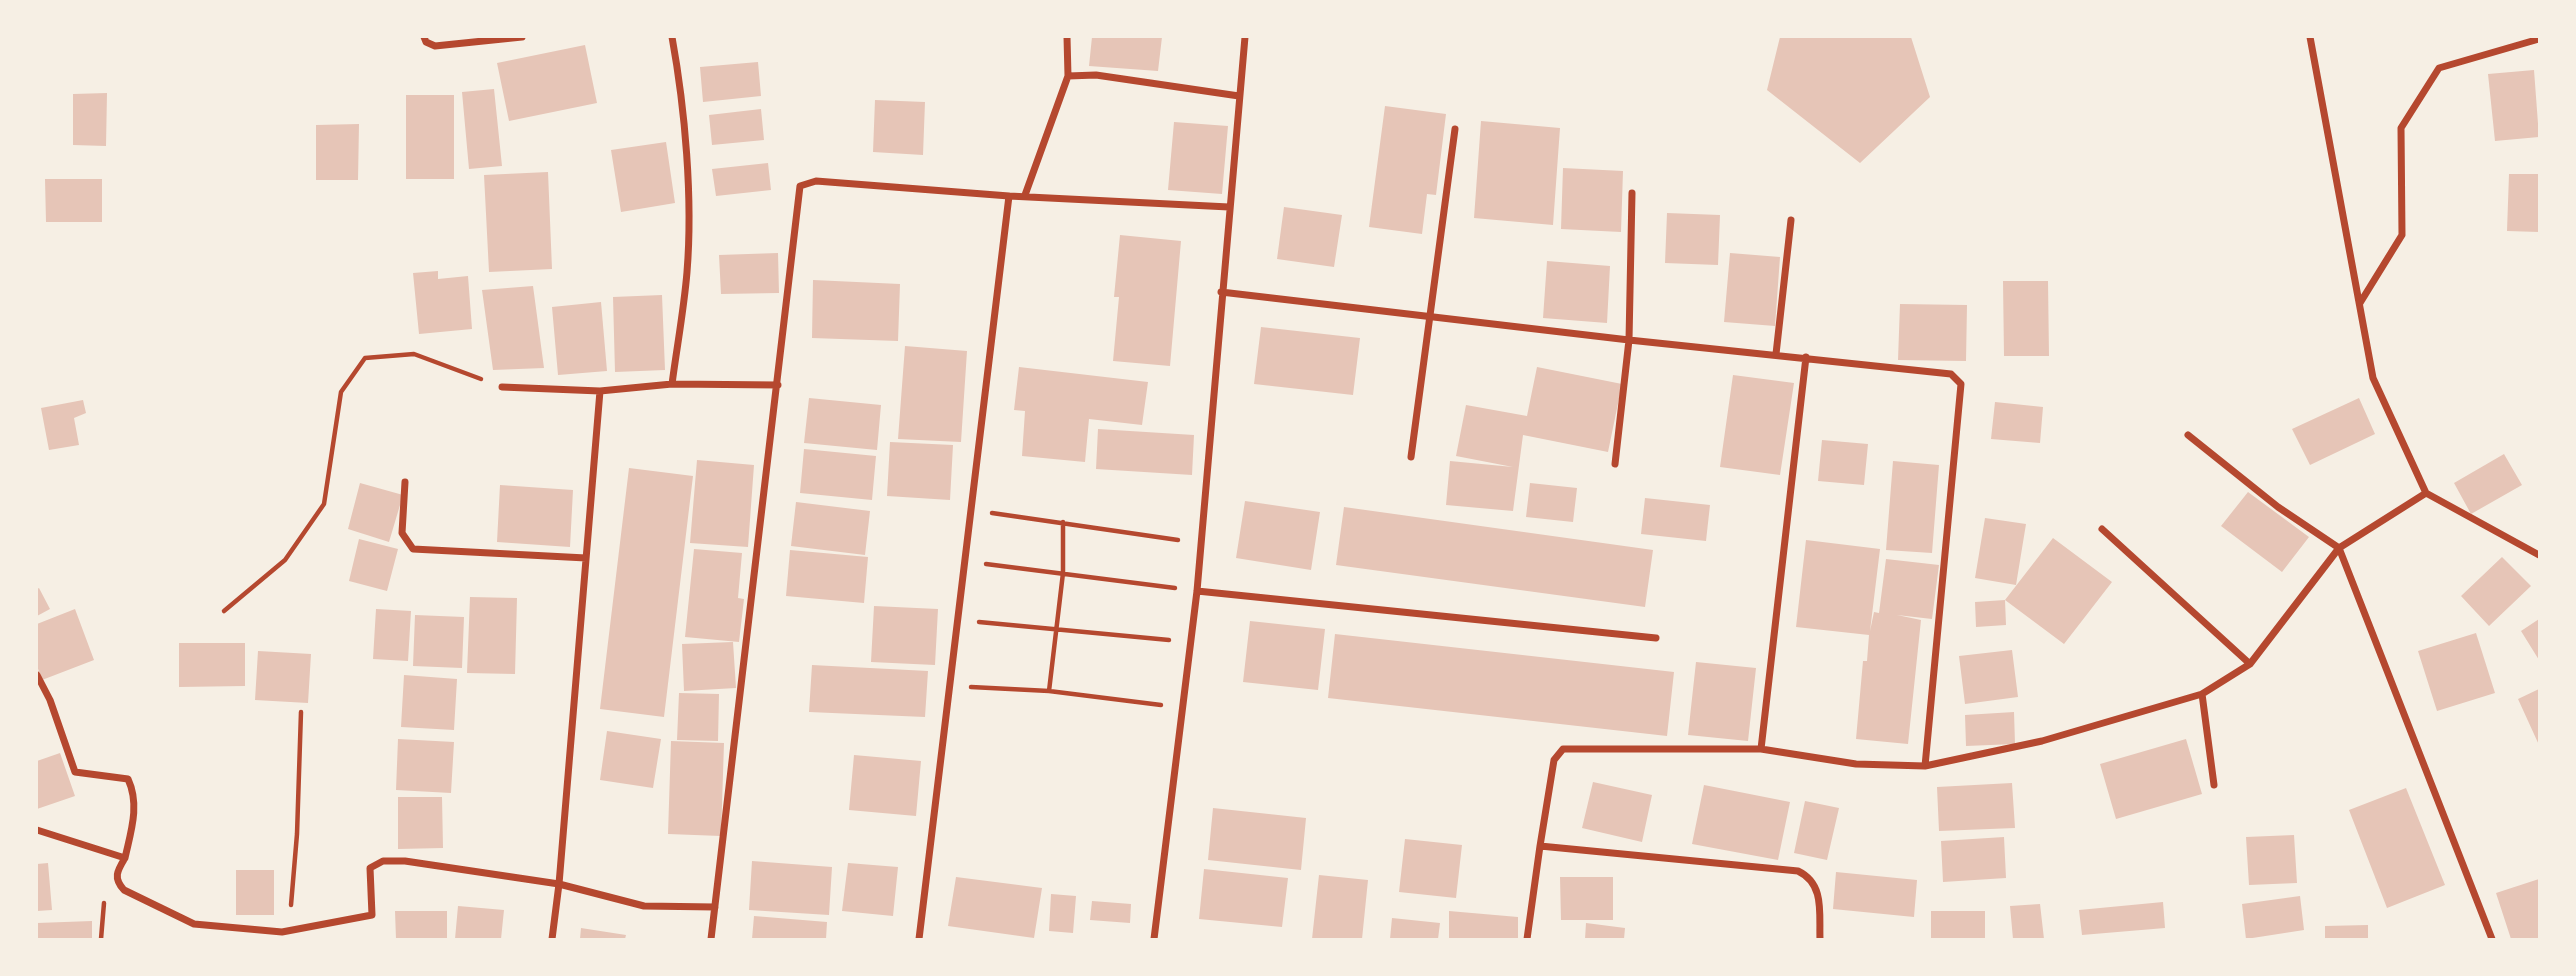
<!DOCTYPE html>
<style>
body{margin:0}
#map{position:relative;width:2576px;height:976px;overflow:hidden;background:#f6efe4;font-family:Karla,sans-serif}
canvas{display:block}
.frame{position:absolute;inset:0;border:38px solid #f6efe4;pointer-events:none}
</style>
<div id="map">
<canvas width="2576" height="976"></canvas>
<div class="frame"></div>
</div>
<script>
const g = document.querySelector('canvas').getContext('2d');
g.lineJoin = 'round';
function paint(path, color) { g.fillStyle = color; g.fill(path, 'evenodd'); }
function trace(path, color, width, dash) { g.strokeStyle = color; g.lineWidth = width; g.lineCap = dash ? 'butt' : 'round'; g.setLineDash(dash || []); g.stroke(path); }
paint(new Path2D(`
 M1092,37H1162L1158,71L1089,66Z
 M1780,37H1911L1930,97L1860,163L1767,90Z
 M585,45L597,103L509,121L497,63Z
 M758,62L761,96L703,102L700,67Z
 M2534,70L2539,137L2495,141L2488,74Z
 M494,89L502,166L469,169L462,92Z
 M107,93L106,146L73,145V94Z
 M406,95H454V179H406Z
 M875,100L925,102L923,155L873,152Z
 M1385,106L1446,114L1436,195L1427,194L1422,234L1369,227Z
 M761,109L764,140L712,145L709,115Z
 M1481,121L1560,128L1553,225L1474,218Z
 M1174,122L1228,126L1222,194L1168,190Z
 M359,124L358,180H316V125Z
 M666,142L675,203L621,212L611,150Z
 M768,163L771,190L716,196L712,169Z
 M1563,168L1623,171L1621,232L1561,229Z
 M548,172L552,269L489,272L484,175Z
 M2509,174H2539V232L2507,231Z
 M45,179H102V222H46Z
 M1284,207L1342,215L1334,267L1277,259Z
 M1667,213L1720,215L1718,265L1665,263Z
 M1120,235L1181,241L1170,366L1113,361L1119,297H1114Z
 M778,253L779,293L721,294L719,255Z
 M1730,253L1780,257L1775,326L1724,322Z
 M1547,261L1610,266L1607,323L1543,318Z
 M438,271V279L468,276L472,329L419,334L413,273Z
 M813,280L900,284L898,341L812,338Z
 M2003,281H2048L2049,356H2004Z
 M533,286L544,368L493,370L482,290Z
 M662,295L665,370L615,372L613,297Z
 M601,302L607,371L558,375L552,307Z
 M1900,304L1967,305L1966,361L1898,360Z
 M1261,327L1360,338L1353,395L1254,384Z
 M905,346L967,351L961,442L898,439Z
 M1019,367L1148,382L1142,425L1089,419L1085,462L1022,456L1025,411L1014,410Z
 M1537,367L1622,384L1608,452L1523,435L1513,511L1446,505L1450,461L1513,467L1456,456L1466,405L1527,416Z
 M1733,375L1794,383L1780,475L1720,467Z
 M809,398L881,405L877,450L804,443Z
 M2359,398L2375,434L2310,465L2292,429Z
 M83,400L86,413L74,418L79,445L49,450L41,408Z
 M1995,402L2043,407L2040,443L1991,439Z
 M1098,429L1194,435L1192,475L1096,469Z
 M1822,440L1868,444L1864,485L1818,481Z
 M890,442L953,445L950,500L887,496Z
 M804,449L876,456L872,500L800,493Z
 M2504,454L2522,485L2471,514L2454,483Z
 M697,460L754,465L748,547L690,543Z
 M1893,461L1939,465L1932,553L1886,550Z
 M629,468L693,476L664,717L600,709Z
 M360,483L403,495L389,542L348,529Z
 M1530,483L1577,488L1573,522L1526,517Z
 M500,485L573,490L570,547L497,542Z
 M2248,492L2309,537L2282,572L2221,526Z
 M1645,498L1710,505L1706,541L1641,534Z
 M1245,501L1320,512L1311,570L1236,558Z
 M796,502L870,511L865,555L791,546Z
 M1344,507L1653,550L1645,607L1336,565Z
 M1985,518L2026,524L2016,585L1975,578Z
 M2053,538L2112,582L2064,644L2005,600Z
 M359,539L398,549L387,591L349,581Z
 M1806,540L1880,549L1870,631L1874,612L1879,613L1886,559L1939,565L1932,619L1897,615L1921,620L1908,744L1856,739L1863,661H1867L1869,635L1796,627Z
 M694,549L742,553L738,598L744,599L739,642L685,637Z
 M790,550L868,557L864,603L786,596Z
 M2502,557L2531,586L2489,626L2461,596Z
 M39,588L50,609L37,616V589Z
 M470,597L517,598L515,674L467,673Z
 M2005,600L2006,625L1976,627L1975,602Z
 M874,606L938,609L935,665L871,662Z
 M75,609L94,660L42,680L37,666V624Z
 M376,609L411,611L408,661L373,659Z
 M415,615L464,617L462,668L413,666Z
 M2539,619V660L2521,631Z
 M1250,621L1325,629L1318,690L1243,682Z
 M2476,633L2495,693L2437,711L2418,651Z
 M1335,634L1674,672L1667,736L1328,698Z
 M733,642L736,688L684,691L682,644Z
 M179,643H245V686L179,687Z
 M2012,650L2018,697L1965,704L1959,656Z
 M258,651L311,654L308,703L255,700Z
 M1696,662L1756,668L1748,741L1688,735Z
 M812,665L928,671L925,717L809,712Z
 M404,675L457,679L454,730L401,727Z
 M2539,689V745L2518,699Z
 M679,693L719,694L718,741L677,740Z
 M2014,712L2015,744L1966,746L1965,715Z
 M607,731L661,739L653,788L600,780Z
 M398,739L454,742L451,793L396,790Z
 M2186,739L2202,794L2116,819L2100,764Z
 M671,741L724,743L721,836L668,834Z
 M60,753L75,796L37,809V761Z
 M854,755L921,761L916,816L849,810Z
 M1593,782L1652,795L1642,842L1582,828Z
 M2012,783L2015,828L1939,831L1937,787Z
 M1704,785L1790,802L1778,860L1692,844Z
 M2406,788L2445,885L2387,908L2349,810Z
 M398,797H442L443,848L398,849Z
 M1805,801L1839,808L1827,860L1794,853Z
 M1213,808L1306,818L1301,870L1208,860Z
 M2294,835L2297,883L2249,885L2246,837Z
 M2004,837L2006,878L1943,882L1941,841Z
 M1405,839L1462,845L1456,898L1399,892Z
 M752,861L832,867L829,915L749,910Z
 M48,863L52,910L37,911V864Z
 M848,863L898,867L893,916L842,911Z
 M1204,869L1288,878L1282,927L1199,919Z
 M236,870H274V915H236Z
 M1836,872L1917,880L1914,917L1833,909Z
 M1319,875L1368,880L1362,939H1312Z
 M956,877L1042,888L1034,938L948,926Z
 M1560,877H1613V920H1561Z
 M2539,879V939H2511L2496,893Z
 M1051,894L1076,896L1073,933L1049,931Z
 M2300,896L2304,930L2246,939L2242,904Z
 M1092,901L1131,904L1130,923L1090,920Z
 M2163,902L2165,928L2082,935L2079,910Z
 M2040,904L2044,939H2013L2010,906Z
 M458,906L504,910L501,939H455Z
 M395,911H447V939H396Z
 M1449,911L1518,917V939H1449Z
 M1931,911H1985V939H1931Z
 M754,916L827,922L826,939H752Z
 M1392,918L1440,923L1438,939H1390Z
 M92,921V939H37V923Z
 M1586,923L1625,928L1624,939H1585Z
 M2368,925V939H2325V926Z
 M581,928L626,935L625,939H580Z`), '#e6c5b7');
trace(new Path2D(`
 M992,513L1178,540
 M986,564L1175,588
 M224,611L285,560L324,504L341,392L365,358L414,354L481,379
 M979,622L1169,640
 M971,687L1049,691L1161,705
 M1049,691L1063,573V522
 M291,905L297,834L301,712
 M101,939L104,903`), '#b5482f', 4.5);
trace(new Path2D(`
 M424,37L426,42L435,46L522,37
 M672,37C685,109 693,198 687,272C684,309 677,346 672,384
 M2310,37L2373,378L2426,493L2539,555
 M1068,76L1096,75L1239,96
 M1025,195L1068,76L1067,37
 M1221,292L1629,340L1951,374L1961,384L1925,766
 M2360,303L2402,235L2401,128L2439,68L2539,39
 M1776,354L1791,220
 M1806,357L1761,749L1856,764L1925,766L2042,741L2202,694L2250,664L2339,548L2426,493
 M502,387L600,391
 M2188,435L2278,507L2339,548L2492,939
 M1411,457L1455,129
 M1615,464L1629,340L1632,193
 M405,482L402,533L413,549L586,558
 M2102,529L2250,664
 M1197,591L1656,638
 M37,675L50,700L75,772L128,779C140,805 131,831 125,858
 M2202,694L2214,785
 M37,830L125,858C117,871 113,878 124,890L194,924L282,932L372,915L370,868L383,861H405L559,884L600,391L672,384L778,385
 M1540,846L1554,760L1563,749H1761
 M552,939L559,884L644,906L715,907
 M711,939L800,186L816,181L1009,196L1229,207
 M919,939L1009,196
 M1154,939L1197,591L1245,37
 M1527,939L1540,846L1798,871C1825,884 1819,913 1820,939`), '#b5482f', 7);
</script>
